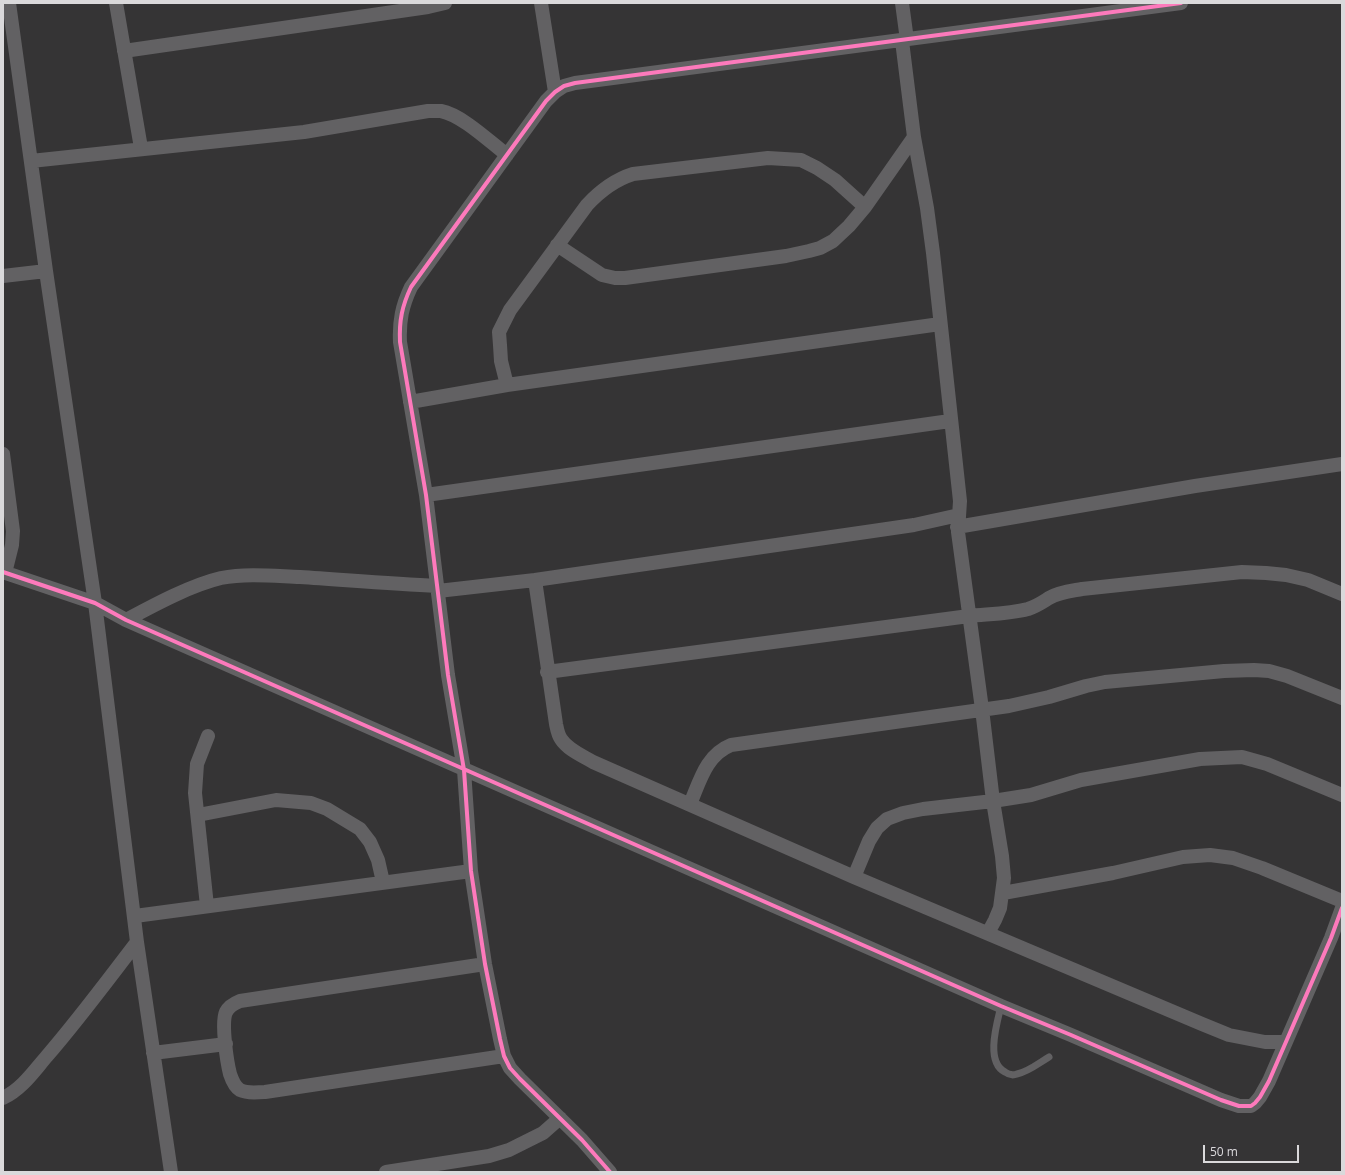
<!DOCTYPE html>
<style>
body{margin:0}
#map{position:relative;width:1345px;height:1175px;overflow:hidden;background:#353435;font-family:"Open Sans",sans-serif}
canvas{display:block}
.frame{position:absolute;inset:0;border:4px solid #dad9db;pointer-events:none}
.scale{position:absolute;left:1203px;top:1145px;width:96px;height:18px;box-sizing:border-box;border:2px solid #dad9db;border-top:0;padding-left:5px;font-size:12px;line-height:14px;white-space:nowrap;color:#dad9db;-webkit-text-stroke:3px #353336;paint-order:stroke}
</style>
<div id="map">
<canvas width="1345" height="1175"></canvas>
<div class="frame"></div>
<div class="scale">50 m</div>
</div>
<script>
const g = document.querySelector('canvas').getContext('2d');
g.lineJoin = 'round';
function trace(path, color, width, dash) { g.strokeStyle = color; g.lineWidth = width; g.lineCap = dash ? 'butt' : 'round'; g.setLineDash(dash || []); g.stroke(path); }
trace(new Path2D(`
 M1001,1006C997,1023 985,1062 1005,1072C1009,1075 1012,1076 1017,1074C1028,1072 1039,1063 1049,1057`), '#626163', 7);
trace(new Path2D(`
 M9,3L46,271L95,603L137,942L171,1172
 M116,3L141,148
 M541,3L555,92
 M902,3L907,40
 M902,41L914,137L927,208L933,253L960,501L958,532L982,709L993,801L1002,856L1004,878L1000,908L995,920L988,933
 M124,51L428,7L445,3
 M31,161L304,132L428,111C432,111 437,111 441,111C462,115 490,142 507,155
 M557,245L602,275L615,278H625L786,256L809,251L820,248L833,241L849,226L865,207L914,137
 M3,276L46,271
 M507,385L501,361L500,345L499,332L510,310L587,205C600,191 614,180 633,174L768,158L801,160L817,168L835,180L865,207
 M410,402L507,385L940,324
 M3,454L13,531L12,545L5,573
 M426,495L950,421
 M957,527L1195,486L1342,464
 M3,572L95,603L126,620L1001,1006L1071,1035L1221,1100L1239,1106H1251L1255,1103L1260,1097L1269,1081L1331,938L1342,908
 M535,580L556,724C557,729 558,735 561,739C568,750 583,756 593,762L854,877L1202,1024L1229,1035L1265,1042H1285
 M438,591L535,580L873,531L914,525L959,515
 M126,620C154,605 191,585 221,578C247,573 274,576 300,577C346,580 391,584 437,586
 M547,672L969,616C988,614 1009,614 1028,609C1037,606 1041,603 1049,598C1059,592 1071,591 1082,589L1242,572L1266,573L1286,575L1308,580L1342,594
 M690,804C700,781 706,755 731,745L1009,706L1049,697L1086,686L1105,682L1224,671L1254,670L1269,671L1287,676L1342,698
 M198,815L276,800L311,803L327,809L360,829L370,842L378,860L383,882
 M854,877L869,841L877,828L887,819L903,813L923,809L993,801L1031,795L1081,780L1200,759L1242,757L1267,764L1342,795
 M1003,893L1113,873L1183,857L1210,855L1233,858L1262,868L1342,901
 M207,906L195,793L197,764L208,736
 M135,916L471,871
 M485,964L240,1001C235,1003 229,1006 226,1012C221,1023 227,1062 230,1074C232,1080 235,1087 240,1090C248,1094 257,1092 265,1092L504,1056
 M153,1053L226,1044
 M3,1098C22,1089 34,1071 47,1056C79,1019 107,981 137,942
 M386,1172L489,1156L509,1150L543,1133L560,1118
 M610,1172L582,1140L520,1079L510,1068L504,1056L500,1039L485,964L471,871L464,770L448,675L426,495L400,342C399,321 402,306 411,287L546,101L555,92L564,86L575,83L1181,3`), '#626163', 14);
trace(new Path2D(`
 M3,572L95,603L126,620L1001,1006L1071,1035L1221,1100L1239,1106H1251L1255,1103L1260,1097L1269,1081L1331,938L1342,908
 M610,1172L582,1140L520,1079L510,1068L504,1056L500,1039L485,964L471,871L464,770L448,675L426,495L400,342C399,321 402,306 411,287L546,101L555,92L564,86L575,83L1181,3`), '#fd7abc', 4);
</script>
